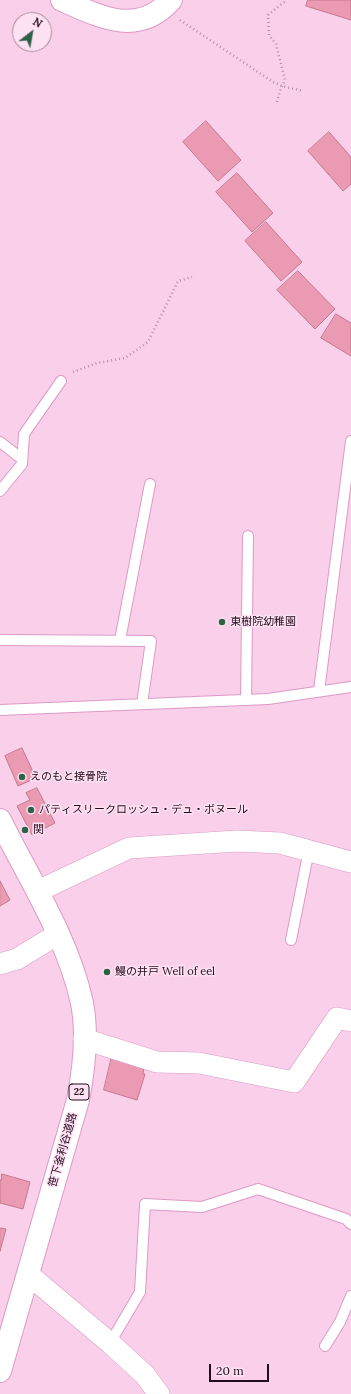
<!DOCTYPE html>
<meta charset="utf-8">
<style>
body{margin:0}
#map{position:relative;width:351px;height:1394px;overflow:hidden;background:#facfea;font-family:Lora,serif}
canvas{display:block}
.north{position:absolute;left:12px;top:12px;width:40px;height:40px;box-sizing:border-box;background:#fee1f3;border:1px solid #a78c9d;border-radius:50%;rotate:31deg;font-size:11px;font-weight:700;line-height:16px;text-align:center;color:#240c1d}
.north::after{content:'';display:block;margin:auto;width:14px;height:18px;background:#2c6248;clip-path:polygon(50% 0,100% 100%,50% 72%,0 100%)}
.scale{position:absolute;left:209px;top:1364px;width:60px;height:18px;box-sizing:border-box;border:2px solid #240c1d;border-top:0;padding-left:5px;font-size:12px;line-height:14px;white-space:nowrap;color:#240c1d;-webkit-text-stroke:3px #fee1f3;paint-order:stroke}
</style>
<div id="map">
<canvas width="351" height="1394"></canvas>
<div class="north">N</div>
<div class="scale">20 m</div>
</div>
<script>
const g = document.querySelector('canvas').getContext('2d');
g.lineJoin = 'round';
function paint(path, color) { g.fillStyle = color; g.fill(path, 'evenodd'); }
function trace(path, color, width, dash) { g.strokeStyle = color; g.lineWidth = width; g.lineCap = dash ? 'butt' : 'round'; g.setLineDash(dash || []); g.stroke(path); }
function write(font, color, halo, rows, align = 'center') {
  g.font = font + ' Lora,"Noto Sans JP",serif'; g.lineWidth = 3; g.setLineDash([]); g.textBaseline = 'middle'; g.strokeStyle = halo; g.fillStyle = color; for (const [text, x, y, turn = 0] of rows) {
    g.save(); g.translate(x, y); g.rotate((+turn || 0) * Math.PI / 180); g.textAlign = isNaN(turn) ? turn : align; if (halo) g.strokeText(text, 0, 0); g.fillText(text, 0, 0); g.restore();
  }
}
const building = new Path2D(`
 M308,0H351V20L306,6Z
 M206,121L241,160L218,181L183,142Z
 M329,132L351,157V184L343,191L308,151Z
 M237,173L273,213L252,232L216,192Z
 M266,222L302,262L281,281L245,241Z
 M298,271L335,309L315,329L277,290Z
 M336,314L351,323V356L321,338Z
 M22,748L36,778L18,786L5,756Z
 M37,788L55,823L32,835L17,806L30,800L26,793Z
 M0,881L10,900L0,906Z
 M112,1056L144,1067L143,1074H145L137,1100L104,1090Z
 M2,1174L30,1182L23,1209L0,1203V1180H1Z
 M0,1228L6,1229L0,1251Z`);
paint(building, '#ea9bb3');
trace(building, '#c4788f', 1);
const service = new Path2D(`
 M0,442L22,459
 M0,491L22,464L24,434L61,381
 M0,640L151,641L142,704
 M120,640L150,484
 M319,691L351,441
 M246,700L248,536
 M0,710L268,699L351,687
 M291,940L309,850
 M110,1343L140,1292L145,1204L202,1207L258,1189L346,1219L351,1224
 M325,1346L340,1322L351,1296`);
const minor = new Path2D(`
 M38,891L129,848L237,841L280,843L351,862
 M0,964L17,959L58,934
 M84,1039L157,1062L199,1063L294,1082L337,1018L351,1021
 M28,1274L110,1343L145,1375L159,1394`);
const tertiary = new Path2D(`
 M62,0C100,17 138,37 171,0`);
const primary = new Path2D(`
 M0,820C29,879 68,938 82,1003C88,1034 84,1069 78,1100L0,1371`);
trace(service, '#dd9ac6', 12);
trace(minor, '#dd9ac6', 22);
trace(tertiary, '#dd9ac6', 24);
trace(primary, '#dd9ac6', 24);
trace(new Path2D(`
 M180,20L273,82L282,86L303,91
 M277,102L280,91L285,80L276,44L269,35L268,15L284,2V0
 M73,372L97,363L125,358L148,342L178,281L192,277`), '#b590a8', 2.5, [1, 3]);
trace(service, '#fff', 10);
trace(minor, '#fff', 21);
trace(tertiary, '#fff', 22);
trace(primary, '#fff', 22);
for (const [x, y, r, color] of [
 [222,622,4,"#2c6248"],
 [22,777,4,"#2c6248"],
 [31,810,4,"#2c6248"],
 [25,830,4,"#2c6248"],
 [107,972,4,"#2c6248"]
]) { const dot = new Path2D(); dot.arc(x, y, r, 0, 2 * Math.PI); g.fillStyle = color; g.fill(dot); trace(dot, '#fee1f3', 1.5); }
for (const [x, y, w] of [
 [79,1092,20]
]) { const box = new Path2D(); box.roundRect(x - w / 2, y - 8, w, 16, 3); g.fillStyle = '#fee1f3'; g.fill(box); trace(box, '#240c1d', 1); }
write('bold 10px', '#240c1d', null, [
 ["22",79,1092]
]);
write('11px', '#240c1d', '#fee1f3', [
 ["東樹院幼稚園",230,622],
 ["えのもと接骨院",30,777],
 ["パティスリークロッシュ・デュ・ボヌール",39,810],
 ["関",33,830],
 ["鰻の井戸 Well of eel",115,972]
], 'left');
write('11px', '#240c1d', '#fee1f3', [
 ["笹下釜利谷道路",63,1150,-74]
]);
</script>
